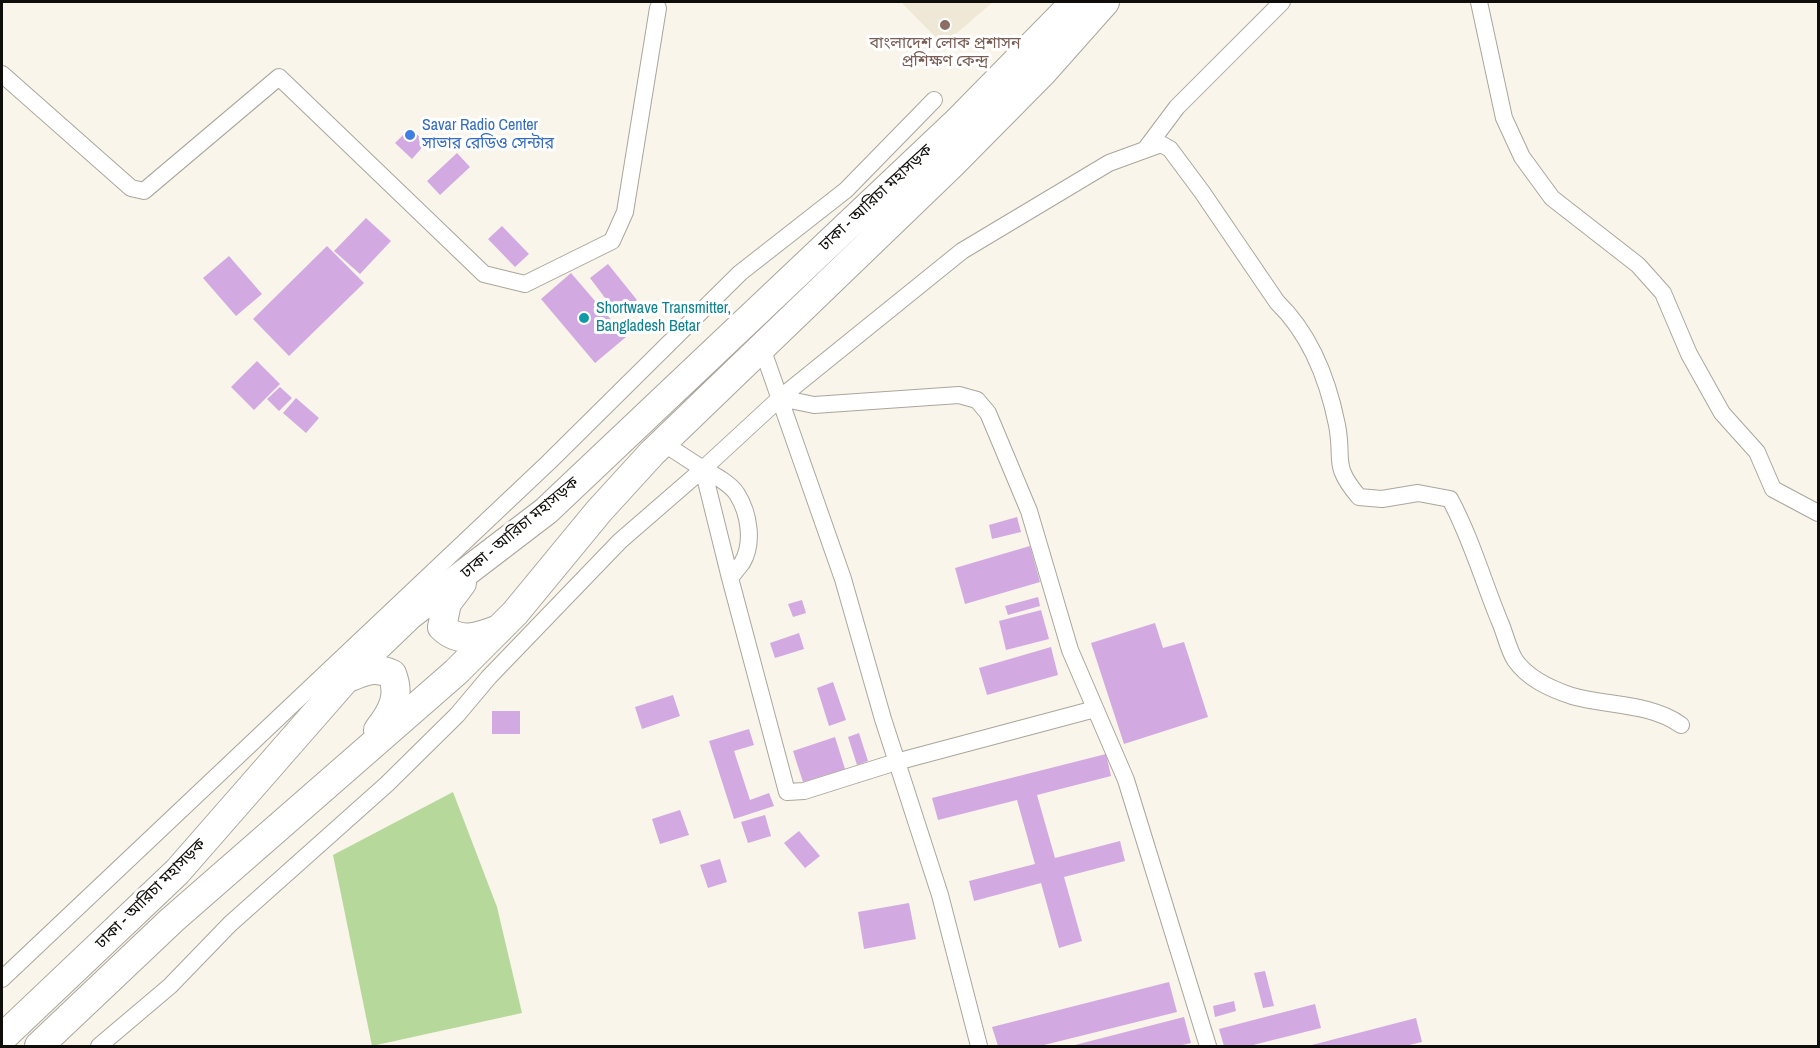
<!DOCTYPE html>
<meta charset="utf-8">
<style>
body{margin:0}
#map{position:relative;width:1820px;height:1048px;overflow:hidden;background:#f9f5ea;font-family:"Archivo Narrow",sans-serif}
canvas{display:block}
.frame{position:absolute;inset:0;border:3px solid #0f0e0a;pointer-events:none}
</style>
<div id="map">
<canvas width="1820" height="1048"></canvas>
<div class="frame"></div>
</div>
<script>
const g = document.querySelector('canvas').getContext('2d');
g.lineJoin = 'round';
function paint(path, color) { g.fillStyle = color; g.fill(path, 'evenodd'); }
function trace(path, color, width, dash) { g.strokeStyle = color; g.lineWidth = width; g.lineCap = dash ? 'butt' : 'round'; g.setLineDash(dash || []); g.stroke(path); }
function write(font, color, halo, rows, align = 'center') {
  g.font = font + ' "Archivo Narrow","Noto Sans Bengali",sans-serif'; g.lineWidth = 6; g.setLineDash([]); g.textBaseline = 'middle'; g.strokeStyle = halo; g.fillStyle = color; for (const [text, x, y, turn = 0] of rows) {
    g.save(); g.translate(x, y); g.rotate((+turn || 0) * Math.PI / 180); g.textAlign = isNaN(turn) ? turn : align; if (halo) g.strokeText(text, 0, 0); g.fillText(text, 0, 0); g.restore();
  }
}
paint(new Path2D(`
 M901,2H993L943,45Z`), '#efe8d6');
paint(new Path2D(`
 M453,792L497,907L522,1013L372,1046L333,855Z`), '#b7d89b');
paint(new Path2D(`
 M410,128L426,143L412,159L395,143Z
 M457,153L470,167L440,195L427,181Z
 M366,218L391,241L360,274L334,251Z
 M502,226L529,254L515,267L488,239Z
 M327,246L364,283L289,356L253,319Z
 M229,256L262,294L236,316L203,278Z
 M608,264L637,300L618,315L590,278Z
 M571,273L626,337L595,363L541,299Z
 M257,361L280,384L254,410L231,387Z
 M280,387L292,398L279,411L267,399Z
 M296,398L319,418L306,433L283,413Z
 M1017,517L1021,532L992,539L989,525Z
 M1030,546L1040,582L965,604L955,568Z
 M1038,597L1040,606L1008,615L1005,606Z
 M802,600L806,613L793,617L788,604Z
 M1041,610L1049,639L1006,650L999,621Z
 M1155,623L1163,648L1184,642L1208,717L1124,744L1091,643Z
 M799,633L804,649L775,658L770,643Z
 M1051,647L1058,675L987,695L979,668Z
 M833,682L846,720L829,726L817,688Z
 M673,695L680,716L642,729L635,707Z
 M492,711H520V734H492Z
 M749,729L754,745L734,751L750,800L769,793L774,806L734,819L709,741Z
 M859,733L868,761L857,765L848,737Z
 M835,737L845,769L803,782L793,751Z
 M1106,754L1111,776L1037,795L1055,858L1120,841L1125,861L1064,877L1082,941L1059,948L1041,883L974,901L969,881L1035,864L1017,800L938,820L932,798Z
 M680,810L689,835L660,844L652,819Z
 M765,815L771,836L748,843L741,822Z
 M799,831L820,856L805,868L784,843Z
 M720,859L727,882L708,888L700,865Z
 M909,903L916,939L864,949L858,912Z
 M1265,971L1274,1006L1263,1008L1254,973Z
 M1169,982L1177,1012L1040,1046H998L992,1027Z
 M1234,1001L1236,1011L1215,1017L1213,1006Z
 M1315,1004L1321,1028L1249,1046H1224L1219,1029Z
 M1184,1017L1191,1043L1178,1046H1071Z
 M1416,1018L1422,1042L1405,1046H1308Z`), '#d2a9e1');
const street = new Path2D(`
 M1479,2L1504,118L1522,157L1552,198L1638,265L1663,293L1689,354L1722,413L1757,452L1773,489L1818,513
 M2,74L131,188L144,191L279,77L484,274L525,284L612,241L625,212L658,8
 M1147,147L1177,107L1282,2
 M762,348L843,579L883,719L940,895L979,1046
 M780,398L814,405L959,395L977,400L988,413L1029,511L1070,650L1126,780L1208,1046
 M703,469L780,398L962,251L1109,163L1161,144L1170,149L1202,192L1277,302C1310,334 1328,380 1337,425C1344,461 1331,464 1359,497L1382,499L1418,493L1450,499C1471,538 1483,581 1500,622C1505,633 1508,649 1515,660C1528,679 1551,689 1572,696C1608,706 1650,703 1681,725
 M703,469C714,475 730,483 737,494C749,513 754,543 742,563C738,568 734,573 730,578L787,792L804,791L896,762L1095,709
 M703,469L730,578
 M2,979L549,462L740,273L846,190L934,100
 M99,1046L170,986L230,924L387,784L457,715L489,677L620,541L703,469L663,443`);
const highway = new Path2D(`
 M462,583L447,603L442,627C459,644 479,637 499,629
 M348,678C364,671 375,666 392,674C401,696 392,712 378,730
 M2,1038L177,872L358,665L410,615L546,511L956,123L1075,2
 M39,1046L172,920L456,672L515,613L599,511L652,453L951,165L1042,73L1105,2`);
trace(street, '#aaa69c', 18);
trace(highway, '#aaa69c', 30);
trace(street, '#fff', 16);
trace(highway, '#fff', 28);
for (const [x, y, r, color] of [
 [945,25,6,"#8d6e63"],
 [410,135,6,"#3f7fe0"],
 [584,318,6,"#0f9aa8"]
]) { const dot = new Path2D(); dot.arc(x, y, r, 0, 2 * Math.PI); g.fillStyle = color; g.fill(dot); trace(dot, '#fff', 2); }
write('16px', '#785e54', '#fff', [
 ["বাংলাদেশ লোক প্রশাসন",945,44],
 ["প্রশিক্ষণ কেন্দ্র",945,62]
]);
write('16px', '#366cbe', '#fff', [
 ["Savar Radio Center",422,126],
 ["সাভার রেডিও সেন্টার",422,144]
], 'left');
write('16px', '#0f0e0a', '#fff', [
 ["ঢাকা - আরিচা মহাসড়ক",876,198,-43],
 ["ঢাকা - আরিচা মহাসড়ক",520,528,-40],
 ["ঢাকা - আরিচা মহাসড়ক",151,894,-45]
]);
write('16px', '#0d838f', '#fff', [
 ["Shortwave Transmitter,",596,309],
 ["Bangladesh Betar",596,327]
], 'left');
</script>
